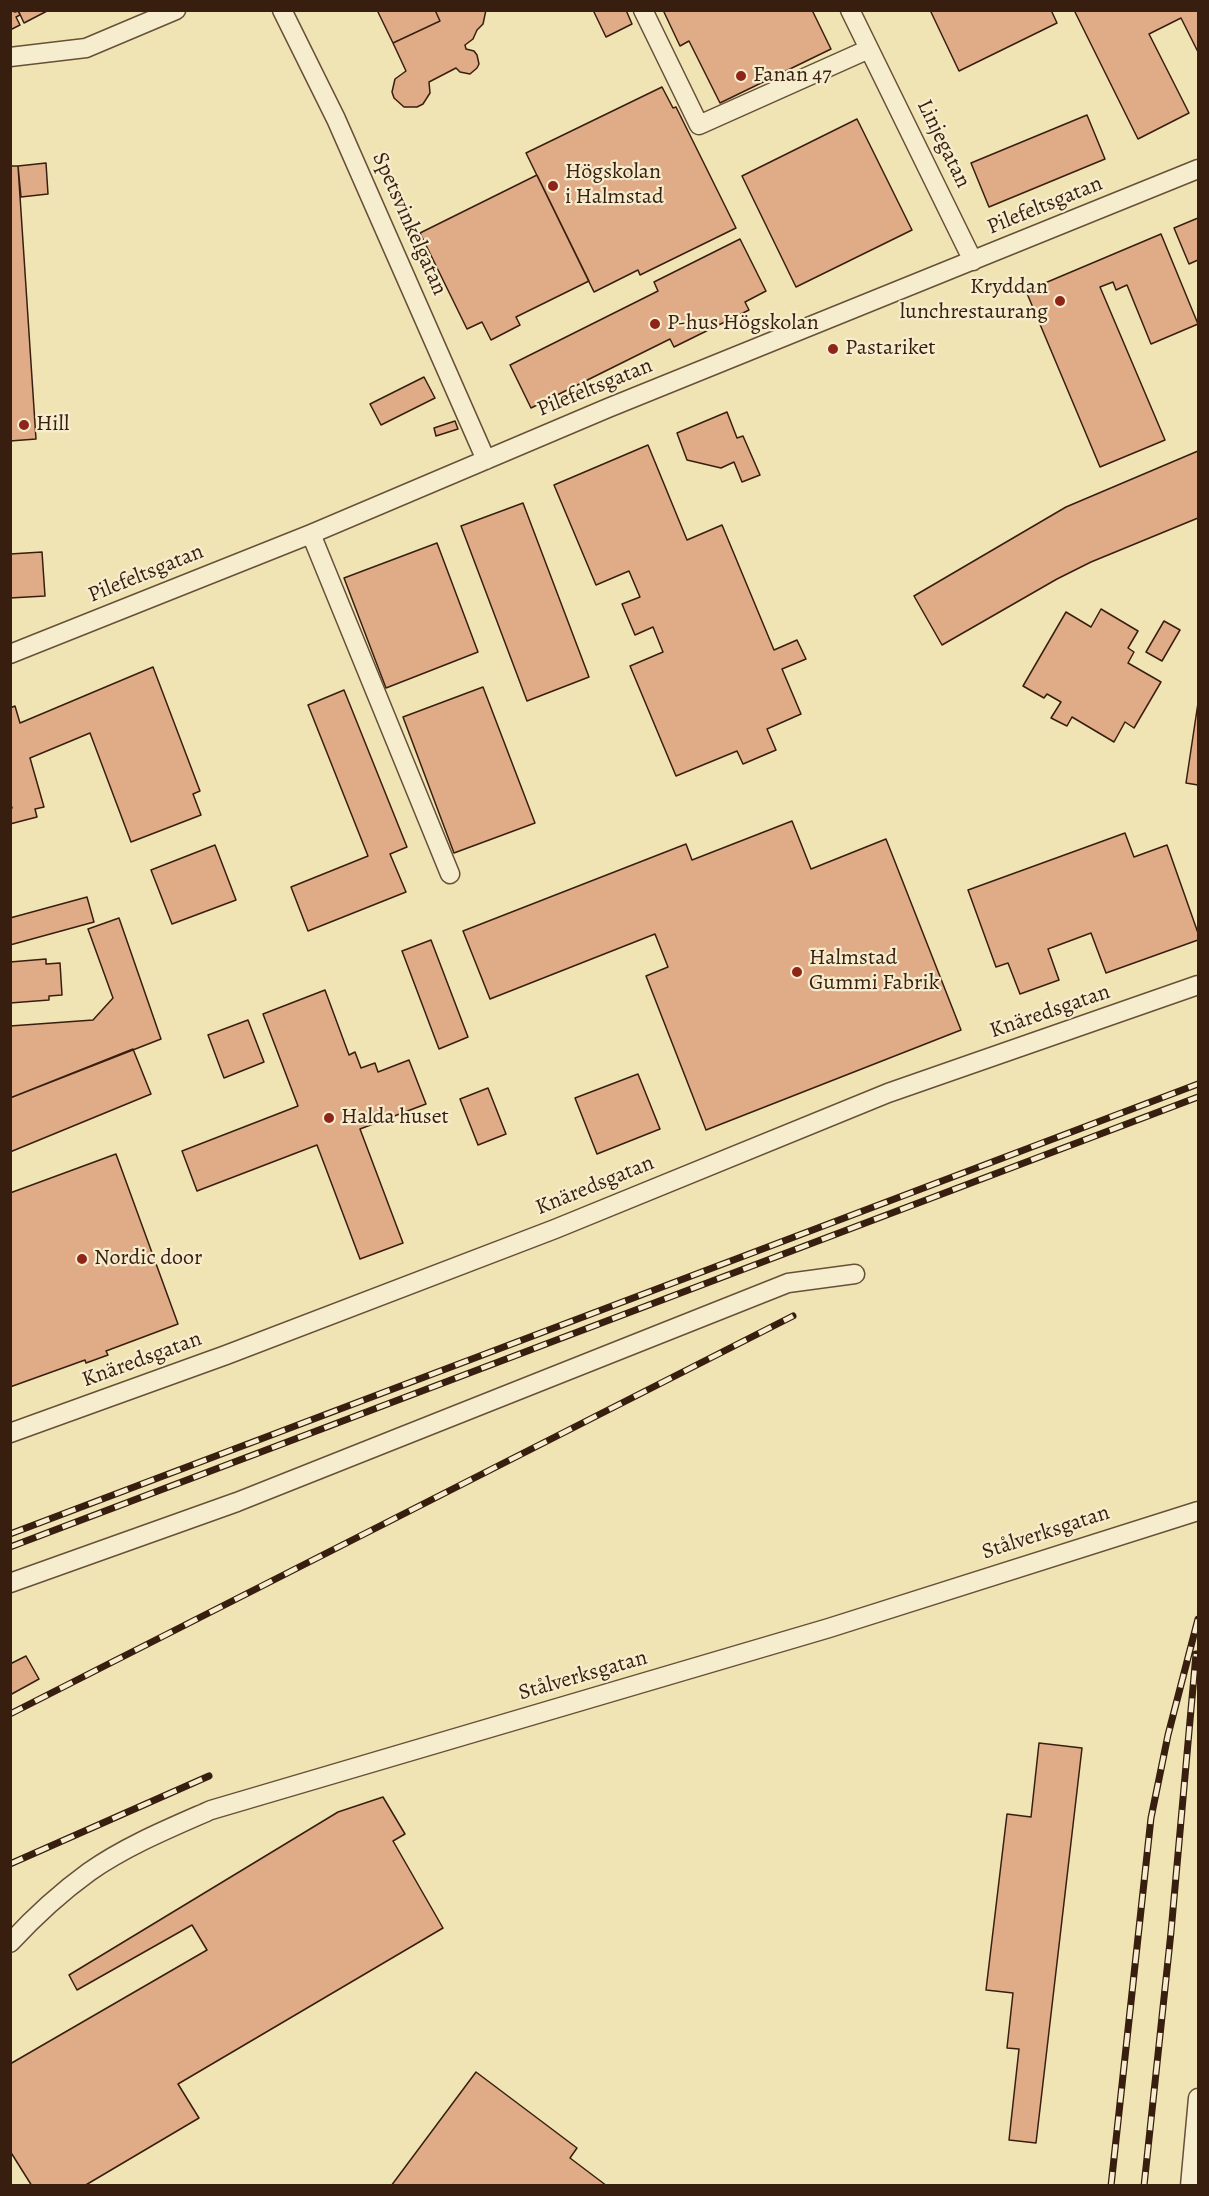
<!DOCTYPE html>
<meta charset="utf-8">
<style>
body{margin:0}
#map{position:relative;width:1209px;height:2196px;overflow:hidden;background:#f1e4b4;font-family:Alegreya,serif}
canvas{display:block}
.frame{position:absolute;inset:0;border:12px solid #381e0f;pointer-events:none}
</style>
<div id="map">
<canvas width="1209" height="2196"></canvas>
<div class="frame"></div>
</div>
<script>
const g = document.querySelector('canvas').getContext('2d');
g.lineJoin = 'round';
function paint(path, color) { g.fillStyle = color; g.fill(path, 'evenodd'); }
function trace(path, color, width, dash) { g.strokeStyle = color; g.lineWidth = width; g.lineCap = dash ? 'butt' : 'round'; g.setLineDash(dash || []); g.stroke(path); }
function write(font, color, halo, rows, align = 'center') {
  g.font = font + ' Alegreya,serif'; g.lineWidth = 4.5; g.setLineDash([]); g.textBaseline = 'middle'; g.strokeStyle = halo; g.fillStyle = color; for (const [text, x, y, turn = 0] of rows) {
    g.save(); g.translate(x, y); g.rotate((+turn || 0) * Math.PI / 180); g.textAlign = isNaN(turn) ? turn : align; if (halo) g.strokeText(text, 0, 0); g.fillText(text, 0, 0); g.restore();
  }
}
const building = new Path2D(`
 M10,10L15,12L18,11L20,15L16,17L20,25L10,30Z
 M18,10H49L24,23Z
 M377,10H435L440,21L393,43Z
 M435,10H486L483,24L477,30L473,39L465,45L466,49L474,51L477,55L479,64L477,68L470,74L460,72L456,68L429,82L430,93L423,104L417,107H404L394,98L392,92L395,79L406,71L393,43L440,21Z
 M593,10H626L632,24L606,37Z
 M663,10H812L831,49L720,103L689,41L680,46Z
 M930,10H1051L1057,23L959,71Z
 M1074,10H1198V52L1181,18L1149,34L1189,113L1138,139Z
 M662,87L673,108L676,107L736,228L640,275L638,270L594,292L526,153Z
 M1087,115L1105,159L989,207L971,163Z
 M857,119L912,230L796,287L742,176Z
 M46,163L48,194L21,197L18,166Z
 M10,166H18L36,439L10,441Z
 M537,175L589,281L516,317L520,325L491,340L482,322L467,329L420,233Z
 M1198,218V260L1189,264L1174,228Z
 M1161,234L1198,324L1151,344L1127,285L1116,290L1113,282L1100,287L1165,440L1100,467L1026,291Z
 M740,239L766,291L745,302L749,310L674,347L670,339L531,408L510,365L658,291L654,282Z
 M424,377L435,398L381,425L370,404Z
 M727,412L737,438L743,436L760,475L742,482L734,462L721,468L687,460L677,433Z
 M455,421L458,429L436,436L434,428Z
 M648,445L687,540L722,525L774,650L797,640L806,659L782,669L801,714L767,729L776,750L743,764L737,751L676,776L630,666L663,652L653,627L635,635L622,604L640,597L629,571L596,585L554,485Z
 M1198,451V518L1091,562L1057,579L942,645L914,596L1066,507Z
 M523,503L589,677L527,701L461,526Z
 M437,543L478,652L386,688L344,578Z
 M42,552L45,596L10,598V554Z
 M1101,609L1138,631L1128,648L1134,652L1128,663L1161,682L1134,728L1125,722L1114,742L1072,717L1067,726L1051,718L1061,702L1047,694L1044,698L1023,686L1066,612L1091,627Z
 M1164,621L1180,630L1162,661L1146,652Z
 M153,667L200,791L193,794L201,815L131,842L90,733L30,758L44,807L35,809L37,817L10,824V808H12L10,802V708L15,706L20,723Z
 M483,687L535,823L454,853L403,717Z
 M344,690L407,847L390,854L406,892L308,931L291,887L368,856L308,705Z
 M1198,703V785L1186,783Z
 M792,821L811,869L886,839L961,1030L706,1130L646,976L668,967L655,934L490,999L463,931L686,844L692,860Z
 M1125,833L1134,857L1167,845L1198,933V940L1106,973L1091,933L1048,949L1059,980L1020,994L1008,963L996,967L968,890Z
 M215,845L236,900L172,924L151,870Z
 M87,897L94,922L10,945V918Z
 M119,918L161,1039L10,1098V1026L93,1020L113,998L88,929Z
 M431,940L468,1037L439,1049L402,951Z
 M46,959V964L60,963L62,995L49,996V1000L10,1003V962Z
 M325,990L349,1055L355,1052L361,1068L375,1063L378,1072L409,1060L426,1104L360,1129L403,1243L360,1259L317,1145L197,1191L182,1151L298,1106L263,1014Z
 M248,1020L264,1062L224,1078L208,1035Z
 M133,1049L151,1094L10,1152V1098Z
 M638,1074L660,1129L597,1154L575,1098Z
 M488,1088L506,1134L478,1145L460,1099Z
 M116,1154L178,1324L106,1351L108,1355L86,1363L85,1360L10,1387V1193Z
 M26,1656L39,1679L10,1695V1664Z
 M1039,1743L1082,1748L1036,2143L1009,2140L1019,2049L1007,2048L1013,1993L986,1990L1007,1814L1031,1817Z
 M383,1797L405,1834L393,1841L443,1928L178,2084L199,2118L84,2186H32L10,2151V2064L207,1950L192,1925L77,1990L69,1975L338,1812Z
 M476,2072L577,2148L570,2158L607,2186H391Z`);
paint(building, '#e0ac87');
trace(building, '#381e0f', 1.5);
const minor = new Path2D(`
 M282,10L336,119L486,460
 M643,10L699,125L869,49
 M850,10L973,261
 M10,57L86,48L176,10
 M311,534L450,874
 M10,654L311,534L608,408L1198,169
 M10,1433L226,1355L555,1229L888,1093L1198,985
 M10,1583L237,1502L788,1283L855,1274
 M10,1943C34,1917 60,1893 89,1872C126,1846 170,1828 211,1810L829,1628L1198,1511
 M1190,2186L1198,2098`);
trace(minor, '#665038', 21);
trace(minor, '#f6edce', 18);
const rail = new Path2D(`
 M10,1534L1198,1084
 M10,1547L1198,1097
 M10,1714L793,1316
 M10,1864L209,1776
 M1111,2186L1151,1818L1168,1735L1198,1619
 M1144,2186L1171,1932L1196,1654`);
trace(rail, '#381e0f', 7);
trace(rail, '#f6edce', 4.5, [14]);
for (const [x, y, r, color] of [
 [741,76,6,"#8f2418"],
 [553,186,6,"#8f2418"],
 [1060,301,6,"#8f2418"],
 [655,324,6,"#8f2418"],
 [833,349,6,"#8f2418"],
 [24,425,6,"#8f2418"],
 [797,972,6,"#8f2418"],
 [329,1118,6,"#8f2418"],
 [82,1259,6,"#8f2418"]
]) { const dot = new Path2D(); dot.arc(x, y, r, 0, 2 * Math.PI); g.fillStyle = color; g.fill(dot); trace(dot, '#f6edce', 2); }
write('22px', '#381e0f', '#f6edce', [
 ["Fanan 47",753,76],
 ["Högskolan",565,173],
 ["i Halmstad",565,198],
 ["Kryddan",1048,288,"right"],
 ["lunchrestaurang",1048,313,"right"],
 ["P-hus Högskolan",667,324],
 ["Pastariket",845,349],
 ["Hill",36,425],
 ["Halmstad",809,959],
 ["Gummi Fabrik",809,984],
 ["Halda huset",341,1118],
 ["Nordic door",94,1259]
], 'left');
write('22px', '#381e0f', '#f6edce', [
 ["Linjegatan",943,144,64],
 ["Pilefeltsgatan",1045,206,-22],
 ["Spetsvinkelgatan",409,224,66],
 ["Pilefeltsgatan",595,388,-22],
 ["Pilefeltsgatan",146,574,-22],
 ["Knäredsgatan",1050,1012,-19],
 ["Knäredsgatan",595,1186,-22],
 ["Knäredsgatan",142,1360,-20],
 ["Stålverksgatan",1046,1533,-18],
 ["Stålverksgatan",583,1676,-16]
]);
</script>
